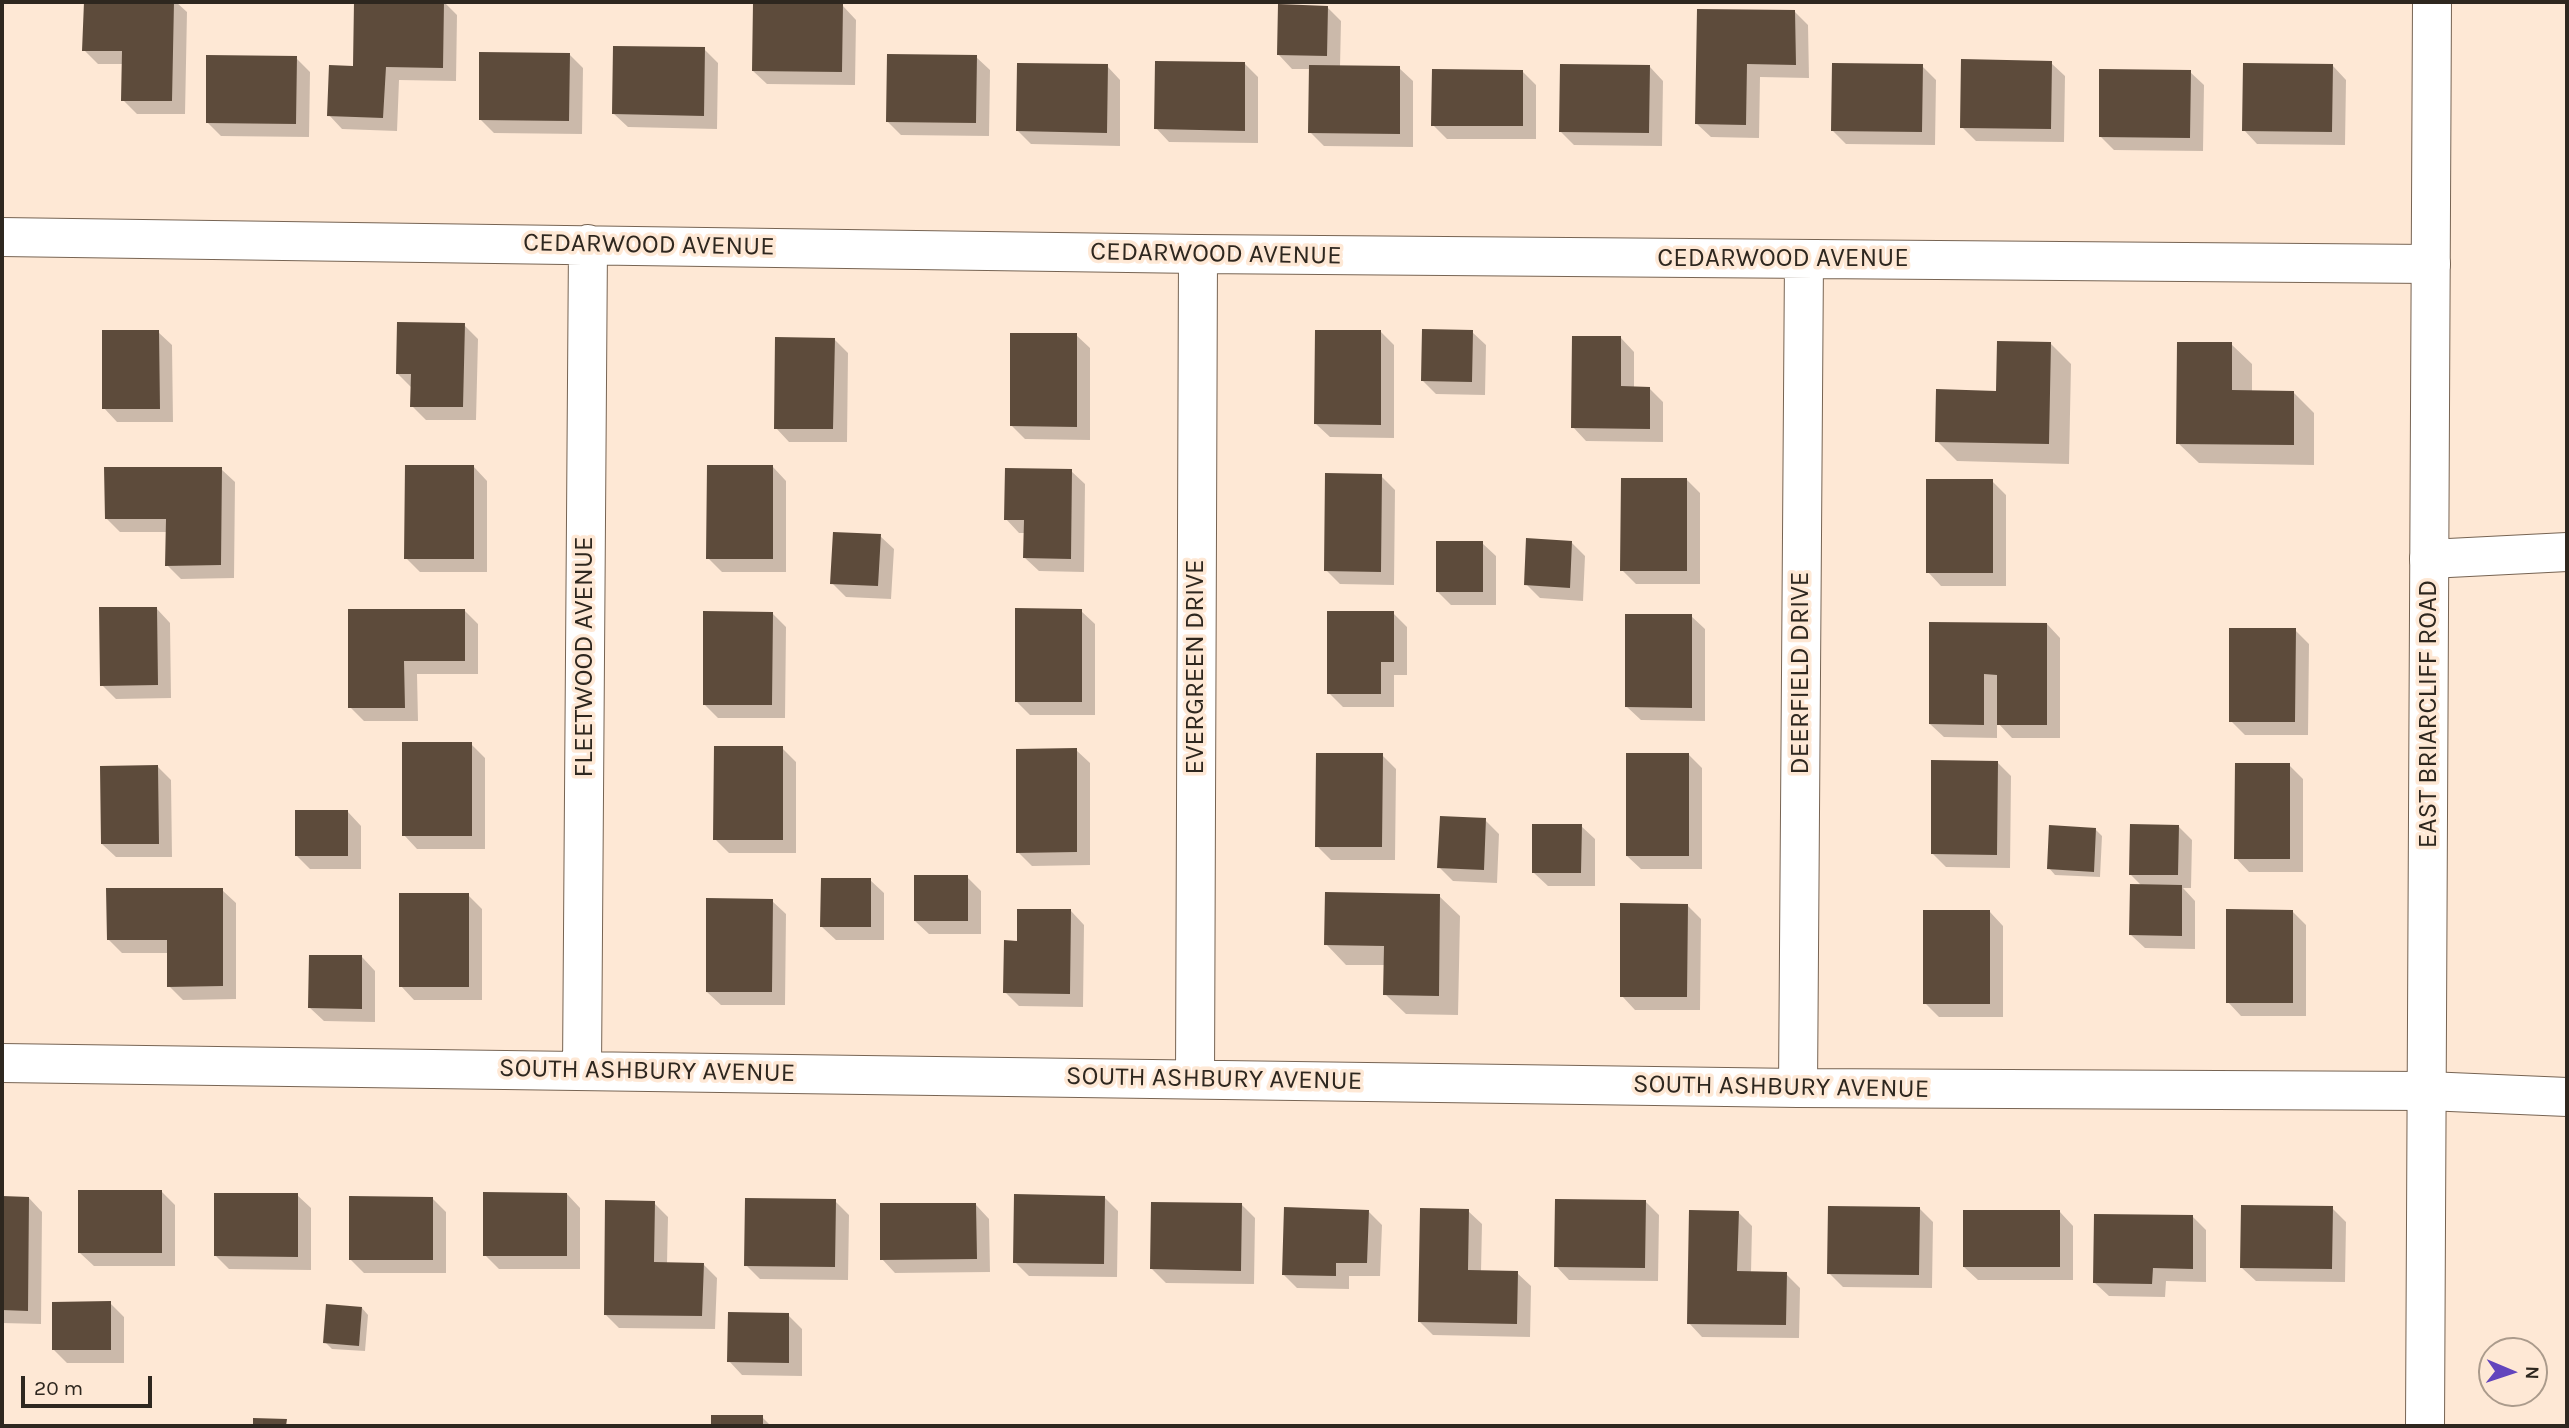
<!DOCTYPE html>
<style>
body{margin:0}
#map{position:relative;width:2569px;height:1428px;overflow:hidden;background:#fee8d5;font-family:Karla,sans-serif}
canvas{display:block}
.frame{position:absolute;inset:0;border:4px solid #2e271f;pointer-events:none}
.north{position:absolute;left:2478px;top:1337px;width:70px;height:70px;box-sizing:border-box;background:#fee8d5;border:2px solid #ab9b8c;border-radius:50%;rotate:92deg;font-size:19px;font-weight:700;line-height:28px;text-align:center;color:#2e271f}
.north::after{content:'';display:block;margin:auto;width:24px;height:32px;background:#6245bd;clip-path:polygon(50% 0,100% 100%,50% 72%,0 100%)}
.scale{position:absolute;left:21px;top:1376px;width:131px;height:32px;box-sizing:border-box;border:4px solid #2e271f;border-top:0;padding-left:9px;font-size:21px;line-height:24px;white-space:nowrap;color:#2e271f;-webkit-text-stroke:5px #fee8d5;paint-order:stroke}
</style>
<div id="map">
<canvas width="2569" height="1428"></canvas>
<div class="frame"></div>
<div class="north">N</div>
<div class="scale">20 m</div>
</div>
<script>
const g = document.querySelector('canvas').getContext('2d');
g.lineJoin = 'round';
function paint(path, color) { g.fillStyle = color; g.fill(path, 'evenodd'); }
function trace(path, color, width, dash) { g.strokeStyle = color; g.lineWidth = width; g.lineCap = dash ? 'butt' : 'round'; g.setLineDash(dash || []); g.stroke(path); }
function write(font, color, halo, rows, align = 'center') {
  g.font = font + ' Karla,sans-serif'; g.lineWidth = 7; g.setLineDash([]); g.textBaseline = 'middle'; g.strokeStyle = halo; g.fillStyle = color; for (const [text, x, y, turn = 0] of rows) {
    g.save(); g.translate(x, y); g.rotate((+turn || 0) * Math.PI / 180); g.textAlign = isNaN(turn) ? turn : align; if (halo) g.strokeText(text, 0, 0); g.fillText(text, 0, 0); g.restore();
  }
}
paint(new Path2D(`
 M85,2H176L187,12L185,114H137L123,100V64H98L84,50Z
 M355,2H444L457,15L456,81L399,80L397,131L342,129L329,115L354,68Z
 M843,6L856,20L855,85L767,84L753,71Z
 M1327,7L1341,21L1340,67L1399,68L1413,81V147L1324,146L1310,132L1311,69H1292L1279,55Z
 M1698,11L1795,12L1808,25L1809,78L1760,77L1759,138L1711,137L1697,124Z
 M704,49L718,63L717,129L628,127L614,114Z
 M569,54L583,68L582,134L494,133L480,119Z
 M976,57L990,70L989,136L901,135L887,121Z
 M296,58L310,72L309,137L221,136L207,122Z
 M2051,63L2065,76L2064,142L1976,141L1962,127Z
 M1245,64L1258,77V143L1169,142L1156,128Z
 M1107,66L1120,80V146L1031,144L1018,131Z
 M1922,66L1936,80L1935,145L1846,144L1833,131Z
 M2333,66L2346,80L2345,145L2257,144L2244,130Z
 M1650,67L1663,81L1662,146L1574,145L1561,132Z
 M1522,71L1536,85V139H1447L1433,125Z
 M2190,72L2204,85L2203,151L2114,150L2100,136Z
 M464,325L478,339L476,420H426L412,406L411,387L397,373Z
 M158,332L172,345L173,422H117L104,408Z
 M1381,332L1394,345V438L1330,437L1316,424Z
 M1472,332L1486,345L1485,395L1436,394L1423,381Z
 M1076,335L1090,348V440L1025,439L1012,426Z
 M1621,338L1634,352V388H1649L1663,402V442L1586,441L1573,427Z
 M834,339L848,353L847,442H789L776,428Z
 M2051,344L2071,364L2069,464L1957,461L1937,441L1998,392Z
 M2231,344L2252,364V392L2294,393L2314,413V465L2199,463L2178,443Z
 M474,467L487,481V572H420L406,558Z
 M773,467L786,481V572H722L708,558Z
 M221,469L235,482L234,578L181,579L167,565V532H120L106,518Z
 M1071,471L1085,484L1084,572L1039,571L1025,558L1026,533H1019L1006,519Z
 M1381,476L1395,490L1394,585L1340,584L1326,570Z
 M1687,480L1700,493V584H1636L1622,570Z
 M1992,481L2006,495V586H1941L1928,572Z
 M880,536L894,549L891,599L846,597L832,583Z
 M1571,542L1585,556L1583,601L1540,598L1526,584Z
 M1482,543L1496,556V605H1451L1438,592Z
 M157,609L170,623L171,698L116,699L102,685Z
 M464,610L478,624V674H417L418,721H364L350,707V611Z
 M1081,611L1095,624V715H1030L1017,702Z
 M772,613L786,627L785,718H718L704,704Z
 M1393,613L1407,627V675H1394V707H1343L1329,693Z
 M1691,616L1705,629V721L1641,720L1627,707Z
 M1931,624H2047L2060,638V738H2012L1997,722V738L1944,737L1930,724Z
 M2295,630L2309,644L2308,735H2245L2231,721Z
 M471,744L485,758V849H417L404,835Z
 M782,748L796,762V853H729L715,839Z
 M1076,750L1090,763V865L1032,866L1018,852Z
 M1688,754L1702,768V869H1641L1627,856Z
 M1382,755L1396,769L1395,860H1331L1317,846Z
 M1997,762L2011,776L2010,868L1946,867L1932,853Z
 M2289,765L2303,779V872H2249L2236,858Z
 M158,767L171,780L172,857H116L102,844Z
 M348,812L361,826V869H310L296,855Z
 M1485,820L1499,834L1497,883L1453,881L1439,867Z
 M1581,826L1595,839V886H1548L1534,873Z
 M2178,826L2192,840L2191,888H2183L2195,901V949L2145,948L2131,935L2142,886L2130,874Z
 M2095,829L2102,836L2100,877L2055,875L2049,868Z
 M967,877L981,891V934H929L915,921Z
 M870,880L884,893V940H836L822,927Z
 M222,890L236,903V999L183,1000L169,986V953H122L108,939Z
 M468,895L482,909V1000H414L401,986Z
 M1439,896L1460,916L1458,1015L1406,1014L1385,994V965H1346L1326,944Z
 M772,901L786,914L785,1005H721L707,992Z
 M1687,905L1701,919L1700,1010H1635L1622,996Z
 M1071,911L1084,925L1083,1007L1019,1006L1005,992Z
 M2292,911L2306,925V1016H2241L2228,1002Z
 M1990,912L2003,926V1017H1939L1925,1003Z
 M362,957L375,971V1022L324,1021L310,1008Z
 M162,1192L175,1205V1266H94L80,1253Z
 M567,1194L580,1208V1269H499L485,1255Z
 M297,1195L311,1208V1270L229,1269L216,1256Z
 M1104,1197L1118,1211L1117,1277L1029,1276L1015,1262Z
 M2,1198H29L42,1212L41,1324L2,1323Z
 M432,1198L446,1212V1273H364L350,1259Z
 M835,1201L849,1215L848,1280L760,1279L746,1265Z
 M1646,1202L1659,1215L1658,1281L1569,1280L1556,1266Z
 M654,1203L668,1217L667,1264H703L717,1278L715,1329L619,1328L605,1314Z
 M1241,1204L1255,1218L1254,1284L1166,1283L1152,1269Z
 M976,1205L989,1219L990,1272L895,1273L882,1259Z
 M1919,1208L1933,1222L1932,1288L1843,1287L1829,1273Z
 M2332,1208L2346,1222L2345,1282L2256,1281L2242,1268Z
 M1368,1211L1382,1225L1380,1276H1349V1289L1297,1288L1283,1274Z
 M1468,1211L1482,1224L1481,1272L1517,1273L1531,1286L1530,1337L1433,1335L1420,1322Z
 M1738,1212L1752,1226L1751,1273L1786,1274L1800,1288L1799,1338L1702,1337L1689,1323Z
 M2060,1212L2073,1226V1280H1978L1964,1267Z
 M2192,1216L2206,1230V1282L2166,1281L2165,1297L2109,1296L2095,1283Z
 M110,1303L124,1317V1363H67L53,1349Z
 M362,1308L368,1315L365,1351L332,1349L325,1342Z
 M788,1315L802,1329V1376L742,1375L729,1361Z
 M713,1417H762L771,1426H713Z`), '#0003');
paint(new Path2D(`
 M84,2H174L172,101H121L122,51H82Z
 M354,2H444L443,68L386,67L383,118L327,116L329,65L353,66Z
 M753,3L843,4L842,72L752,71Z
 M1278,4L1328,6L1327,56L1277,55Z
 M1697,9L1795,10L1796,65L1747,64L1746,125L1695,124Z
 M613,46L705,47L704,116L612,114Z
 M479,52L570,53L569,121L479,120Z
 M887,54L977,55L976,123L886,122Z
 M206,55L297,56L296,124L206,123Z
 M1961,59L2052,61L2051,129L1960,128Z
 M1155,61L1245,62V131L1154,129Z
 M1017,63L1108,64L1107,133L1016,131Z
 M1832,63L1923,64L1922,132L1831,131Z
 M2243,63L2333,64L2332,132L2242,131Z
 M1560,64L1650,65L1649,133L1559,132Z
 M1309,65L1400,66V134L1308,133Z
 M1432,69L1523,70V126H1431Z
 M2099,69L2191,70L2190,138L2099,137Z
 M397,322L465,323L463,407H410L411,374H396Z
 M1422,329L1473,330L1472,382L1421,381Z
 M102,330H159L160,409H102Z
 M1315,330H1381V425L1314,424Z
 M1010,333H1077V427L1010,426Z
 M1572,336H1621V386L1650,387V429L1571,428Z
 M775,337L835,338L833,429H774Z
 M1997,341L2051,342L2049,444L1935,442L1936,389L1996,391Z
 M2177,342H2232V390L2294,391V445L2176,444Z
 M405,465H474V559H404Z
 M707,465H773V559H706Z
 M104,467H222L221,565L165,566L166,519H105Z
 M1005,468L1072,469L1071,559L1023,558L1024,520H1004Z
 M1325,473L1382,474L1381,572L1324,571Z
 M1621,478H1687V571H1620Z
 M1926,479H1993V573H1926Z
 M833,532L881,534L878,586L830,584Z
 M1526,538L1572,541L1570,588L1524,585Z
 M1436,541H1483V592H1436Z
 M99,607H157L158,685L100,686Z
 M1015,608L1082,609V702H1015Z
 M348,609H465V661H404L405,708H348Z
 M703,611L773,612L772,705H703Z
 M1327,611H1394V662H1381V694H1327Z
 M1625,614H1692V708L1625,707Z
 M1929,622L2047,623V725H1997V675L1984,674V725L1929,724Z
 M2229,628H2296L2295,722H2229Z
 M402,742H472V836H402Z
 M714,746H783V840H713Z
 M1077,748V852L1016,853V749Z
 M1316,753H1383L1382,847H1315Z
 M1626,753H1689V856H1626Z
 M1931,760L1998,761L1997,855L1931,854Z
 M2235,763H2290V859H2234Z
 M158,765L159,844H101L100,766Z
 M295,810H348V856H295Z
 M1440,816L1486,818L1484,870L1437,868Z
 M1532,824H1582L1581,873H1532Z
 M2130,824L2179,825L2178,875H2129Z
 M2049,825L2096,828L2094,872L2047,869Z
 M914,875H968V921H914Z
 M821,878H871V927H820Z
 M2130,884L2182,885V936L2129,935Z
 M106,888H223V986L167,987V940H107Z
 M1325,892L1440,894L1439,996L1383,995L1384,946L1324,945Z
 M399,893H469V987H399Z
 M706,898L773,899L772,992H706Z
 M1620,903L1688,904L1687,997H1620Z
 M1017,909H1071L1070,994L1003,993L1004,940L1017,941Z
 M2226,909L2293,910V1003H2226Z
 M1923,910H1990V1004H1923Z
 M309,955H362V1009L308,1008Z
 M78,1190H162V1253H78Z
 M483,1192L567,1193V1256H483Z
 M214,1193H298V1257L214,1256Z
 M1014,1194L1105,1196L1104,1264L1013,1263Z
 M2,1196L29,1197L28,1311L2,1310Z
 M349,1196L433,1197V1260H349Z
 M745,1198L836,1199L835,1267L744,1266Z
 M1555,1199L1646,1200L1645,1268L1554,1267Z
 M605,1200L655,1201L654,1262L704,1263L702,1316L604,1315Z
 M1151,1202L1242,1203L1241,1271L1150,1269Z
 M880,1203H976L977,1259L880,1260Z
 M2241,1205L2333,1206L2332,1269L2240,1268Z
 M1828,1206L1920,1207L1919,1275L1827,1274Z
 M1284,1207L1369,1210L1367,1263H1336V1276L1282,1275Z
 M1420,1208L1469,1209L1468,1270L1518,1271L1517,1324L1418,1322Z
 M1689,1210L1739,1211L1737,1271L1787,1272L1786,1325L1687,1324Z
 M1963,1210H2060V1267H1963Z
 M2094,1214L2193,1215V1269L2153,1268L2152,1284L2093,1283Z
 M111,1301V1350H52V1302Z
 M326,1304L362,1307L359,1346L323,1343Z
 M728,1312L789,1313V1363L727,1362Z
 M711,1415H763V1426H711Z
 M253,1418L287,1419L286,1426H253Z`), '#5d4b3b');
const minor = new Path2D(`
 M2,237L1198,254L2431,264
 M2429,559L2567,552
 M2,1063L1798,1088L2427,1091L2567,1097
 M582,1070L588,244
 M1195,1079L1198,254
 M1798,1088L1804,259`);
const tertiary = new Path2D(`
 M2425,1426L2432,2`);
trace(minor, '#776453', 40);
trace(tertiary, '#776453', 40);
trace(minor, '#fff', 38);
trace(tertiary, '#fff', 38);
write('26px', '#2e271f', '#fee8d5', [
 ["CEDARWOOD AVENUE",649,245,1],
 ["CEDARWOOD AVENUE",1216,254,1],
 ["CEDARWOOD AVENUE",1783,259],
 ["FLEETWOOD AVENUE",585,657,-90],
 ["EVERGREEN DRIVE",1196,667,-90],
 ["DEERFIELD DRIVE",1801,673,-90],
 ["EAST BRIARCLIFF ROAD",2429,714,-90],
 ["SOUTH ASHBURY AVENUE",647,1071,1],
 ["SOUTH ASHBURY AVENUE",1214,1079,1],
 ["SOUTH ASHBURY AVENUE",1781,1087,1]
]);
</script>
